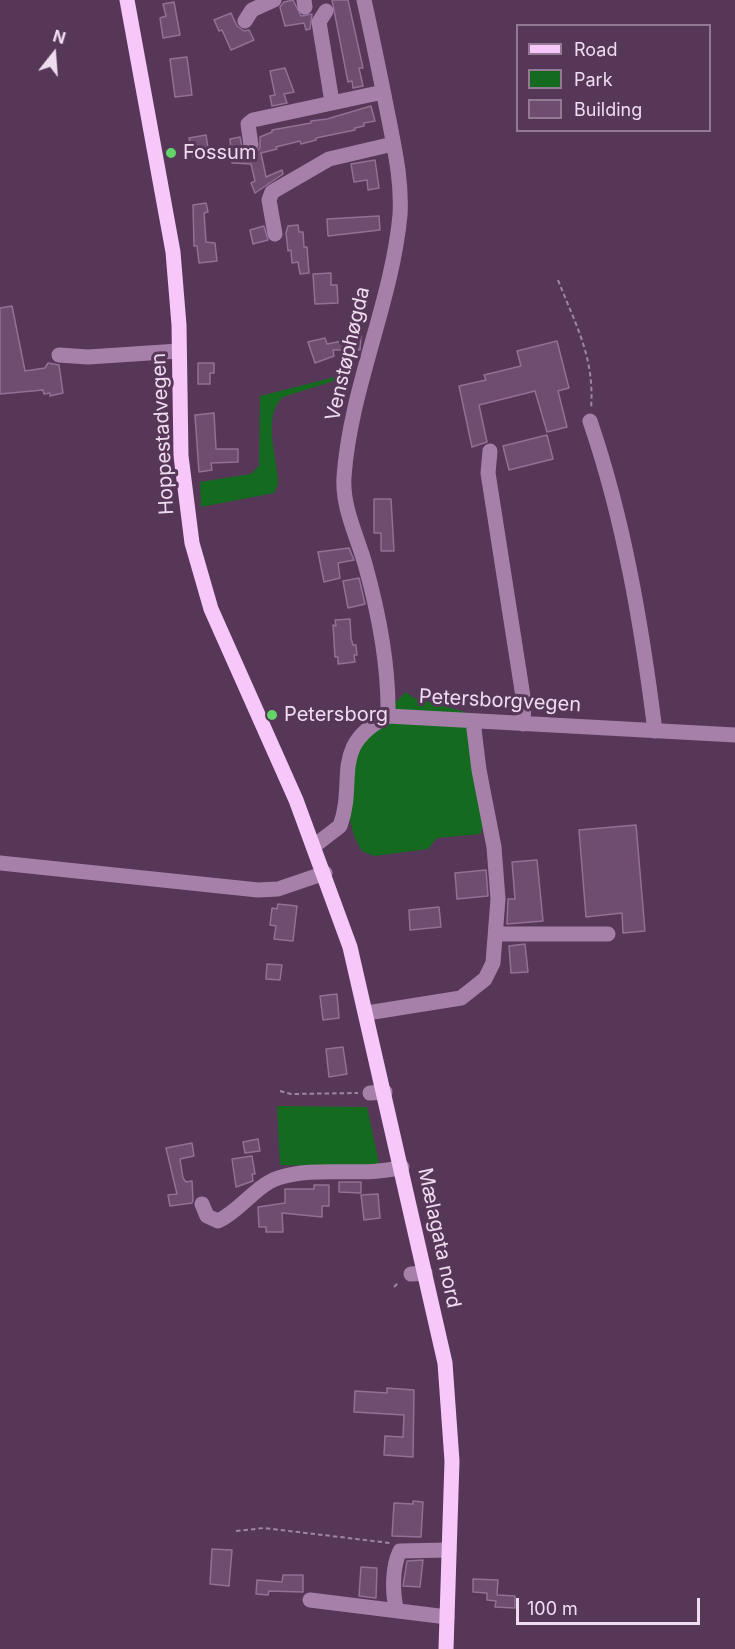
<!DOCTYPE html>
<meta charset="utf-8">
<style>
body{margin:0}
#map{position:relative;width:735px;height:1649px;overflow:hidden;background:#563758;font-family:Inter,sans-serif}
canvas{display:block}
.legend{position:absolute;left:516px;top:24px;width:195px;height:108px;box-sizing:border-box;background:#563758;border:2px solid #947995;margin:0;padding:8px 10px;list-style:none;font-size:18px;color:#f0dcf1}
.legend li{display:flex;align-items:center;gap:12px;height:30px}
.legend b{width:30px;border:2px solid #947995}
.north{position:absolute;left:24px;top:24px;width:60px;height:60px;-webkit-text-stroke:4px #563758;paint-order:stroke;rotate:17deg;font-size:16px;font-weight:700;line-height:24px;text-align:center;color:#f0dcf1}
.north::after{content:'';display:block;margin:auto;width:21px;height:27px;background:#f0dcf1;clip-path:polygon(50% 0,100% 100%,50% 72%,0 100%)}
.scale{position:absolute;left:516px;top:1598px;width:184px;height:27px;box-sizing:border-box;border:3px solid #f0dcf1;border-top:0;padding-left:8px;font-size:18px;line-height:21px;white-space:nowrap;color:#f0dcf1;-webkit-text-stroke:4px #563758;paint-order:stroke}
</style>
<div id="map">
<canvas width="735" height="1649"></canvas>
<ul class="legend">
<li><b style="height:8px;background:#f7c7fa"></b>Road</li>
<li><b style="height:16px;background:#146a1f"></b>Park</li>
<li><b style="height:16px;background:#6e4d70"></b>Building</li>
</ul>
<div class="north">N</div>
<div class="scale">100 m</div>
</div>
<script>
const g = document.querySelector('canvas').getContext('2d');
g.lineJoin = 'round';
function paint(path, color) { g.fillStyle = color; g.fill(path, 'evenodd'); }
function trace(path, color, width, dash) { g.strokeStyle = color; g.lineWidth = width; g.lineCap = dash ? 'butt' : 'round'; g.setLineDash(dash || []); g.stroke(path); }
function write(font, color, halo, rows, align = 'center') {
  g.font = font + ' Inter,sans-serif'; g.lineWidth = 6; g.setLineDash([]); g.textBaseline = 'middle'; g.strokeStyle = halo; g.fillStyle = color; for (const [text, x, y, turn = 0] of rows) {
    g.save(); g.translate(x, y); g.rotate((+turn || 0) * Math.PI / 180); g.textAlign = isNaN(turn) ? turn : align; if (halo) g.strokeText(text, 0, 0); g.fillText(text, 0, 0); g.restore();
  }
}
paint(new Path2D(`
 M339,376L337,380L283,397C261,417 278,458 278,484L274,493L201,507L200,482L251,474L259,466L260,396Z
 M406,692L414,698L465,712L471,718L488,789L481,834L437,838L428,849L374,856L362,851C340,817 346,760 370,728C380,715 395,703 406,692Z
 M277,1106L367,1107L380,1168L280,1165Z`), '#146a1f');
const building = new Path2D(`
 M293,0L301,16L312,14L310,29L306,30L304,23L285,26L280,7L284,2Z
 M332,0H348L363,68H359L363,86L353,88L352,81L348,82Z
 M174,2L180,35L163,38L160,18L166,16L163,4Z
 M231,13L237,26L244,31L249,30L254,40L231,50L222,30L219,31L214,20Z
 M187,57L192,95L175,97L170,59Z
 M285,68L294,92L284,94L287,103L272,106L270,96L275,95L270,71Z
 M371,106L375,121L364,123V126L355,128V130L316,138V140L301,144L300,141L276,147L277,149L261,153L266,177L282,170L283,174L255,193L251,183L255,181L251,164L232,163L230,139L240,137L243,151L253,154L260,148V137L272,132V130L311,123V121L327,119Z
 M206,135L209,154L193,157L189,138Z
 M375,160L379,188L368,190L367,180L354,182L351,164Z
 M206,203L208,212L204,213L206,242L215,243L217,261L199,263L197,246H194L193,205Z
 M379,216L380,230L328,236L327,219Z
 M298,225L299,232H303L304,247H307L309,273L300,274L298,262L292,263L291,250L288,251L286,233L288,226Z
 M264,226L268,240L253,244L250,230Z
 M331,273V285H337L338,303L315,304L313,274Z
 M12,306L25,371L45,368L48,363L59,365L63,393L50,396V393L44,394L43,390L0,394V308Z
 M347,336H361L360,350H333L334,356L315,363L308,342L325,338L327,344L347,340Z
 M557,341L569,388L558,391L567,427L547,432L535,391L479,405L487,442L472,447L459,386L486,380L484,375L521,366L517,351Z
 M198,363H214V373H210V384H198Z
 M214,413L216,449H238V462L211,463L212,470L199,472L195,415Z
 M547,435L553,459L509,470L503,446Z
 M374,499H391L394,551H381V533H374Z
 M349,548L354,560L338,563L340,578L324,582L318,552Z
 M359,578L365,604L348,608L343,581Z
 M350,619L351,638L353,645H356L357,655H354L355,662L338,664V657H335L333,625L336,626L335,620Z
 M636,825L645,931L623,933L622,913L586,917L579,830Z
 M537,860L543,921L507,924L508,899H515L512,862Z
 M486,870L488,896L457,899L455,873Z
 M278,904L297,906L293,941L274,939L276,926L270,925L272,908L277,909Z
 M439,907L441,927L410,930L409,910Z
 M525,944L528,972L511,973L509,946Z
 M267,964L282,965L280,980L266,979Z
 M337,994L339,1018L323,1020L320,996Z
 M343,1047L347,1074L329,1077L326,1049Z
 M258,1139L260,1151L245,1153L243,1142Z
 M192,1143L194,1156L180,1159L183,1178L186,1182L192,1181L193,1200L192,1203L170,1206L168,1195L177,1194L166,1148Z
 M252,1156L255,1174H252L253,1181L236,1187L232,1159Z
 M339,1182H361V1193L339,1192Z
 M314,1185H329V1206H322V1217L282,1213L283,1232H266V1227H259L258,1207L285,1203V1189H314Z
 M378,1194L380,1218L364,1220L361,1195Z
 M387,1388L414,1390L413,1457L384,1455L385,1436L403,1437L404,1415L354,1412L355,1391L387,1393Z
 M413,1501L423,1502L421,1537L392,1536L394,1503L413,1504Z
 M212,1549L232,1550L229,1586L210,1584Z
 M423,1560L420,1587L403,1586L407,1561Z
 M361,1567L377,1568L376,1598L359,1596Z
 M283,1575H303V1592L269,1591L268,1595L256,1594L257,1580L282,1582Z
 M473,1579L498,1580L497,1595L515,1596V1608L495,1607L496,1601L487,1600V1593L473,1592Z`);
paint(building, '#6e4d70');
trace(building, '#937095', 1.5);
trace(new Path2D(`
 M558,280C576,326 595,358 591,409
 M280,1091L291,1094L358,1093
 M394,1287L399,1282
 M236,1531L264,1528L390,1543`), '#9e85a0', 2, [4.5, 3]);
trace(new Path2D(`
 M304,0L305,7
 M364,0C373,40 381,80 389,120C395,151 402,182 400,215C392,302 350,389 344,477C342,507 357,536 365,564C379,614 389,664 388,716
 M326,11L319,22L332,102
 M245,21L252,10L274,0
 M251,145L248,124L253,120L383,92
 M275,234L269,200L272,192L329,159L393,144
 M59,355L88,357L179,351
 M590,421C624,520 642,627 655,731
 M490,451L488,473L524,703L523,724
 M314,846L340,826C357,780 329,746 388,716L735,735
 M0,863L258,890L278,889L325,873
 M497,934H608
 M367,1013L461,998L485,979L493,963L498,899L494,847L479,770L473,721
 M370,1093L385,1092
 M202,1204L207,1216L218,1221C240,1211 255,1186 278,1178C317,1165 362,1178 402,1167
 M411,1274L425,1273
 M310,1600L447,1617
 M397,1611C392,1594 392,1567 400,1551L449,1550`), '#a780aa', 15);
trace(new Path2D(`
 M127,0L173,252L179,325L181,456L192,543L211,609L296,800L350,947L445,1363L452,1461L446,1649`), '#f7c7fa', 15);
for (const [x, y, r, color] of [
 [171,153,6,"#63d468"],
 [272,715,6,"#63d468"]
]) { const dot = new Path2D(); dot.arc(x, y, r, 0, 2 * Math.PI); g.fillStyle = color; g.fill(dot); trace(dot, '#563758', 2); }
write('20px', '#f0dcf1', '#563758', [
 ["Fossum",183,153],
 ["Petersborg",284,715]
], 'left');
write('20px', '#f0dcf1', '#563758', [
 ["Venstøphøgda",348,354,-77],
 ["Hoppestadvegen",163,434,-93],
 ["Petersborgvegen",500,701,3],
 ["Mælagata nord",439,1238,78]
]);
</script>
